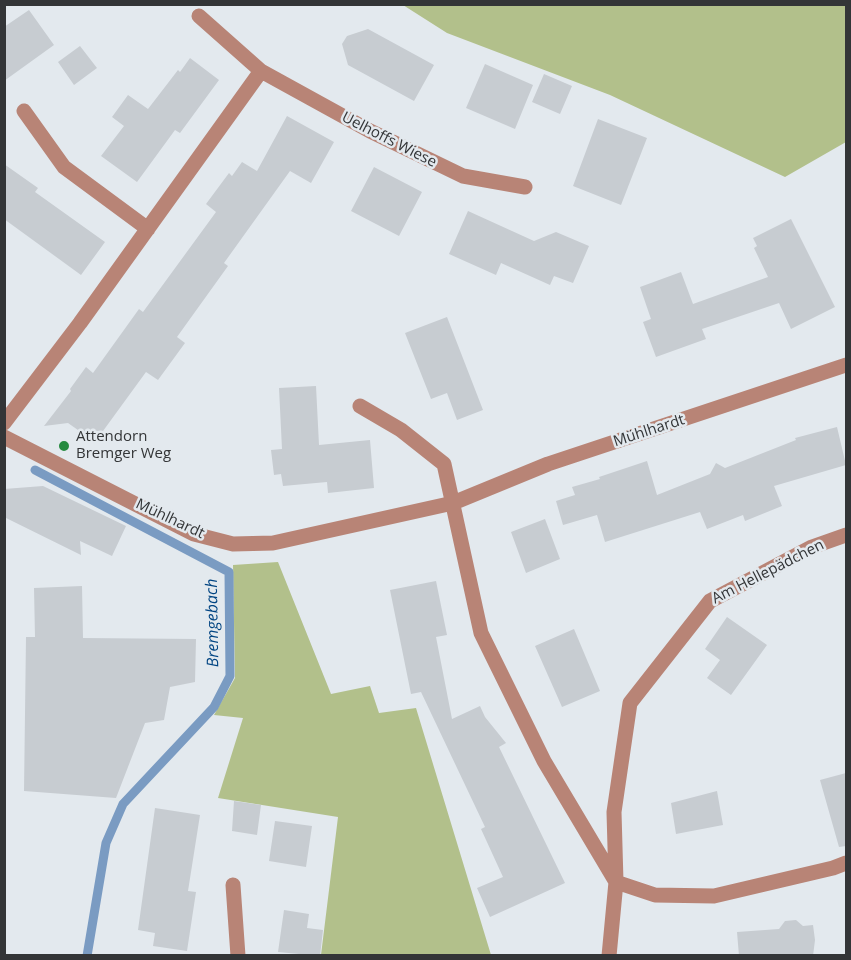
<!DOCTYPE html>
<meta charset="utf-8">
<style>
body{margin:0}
#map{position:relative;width:851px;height:960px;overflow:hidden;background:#e3e9ee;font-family:"Open Sans",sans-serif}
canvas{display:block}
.frame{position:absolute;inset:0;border:6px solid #333537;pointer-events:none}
</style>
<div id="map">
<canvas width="851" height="960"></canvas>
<div class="frame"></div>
</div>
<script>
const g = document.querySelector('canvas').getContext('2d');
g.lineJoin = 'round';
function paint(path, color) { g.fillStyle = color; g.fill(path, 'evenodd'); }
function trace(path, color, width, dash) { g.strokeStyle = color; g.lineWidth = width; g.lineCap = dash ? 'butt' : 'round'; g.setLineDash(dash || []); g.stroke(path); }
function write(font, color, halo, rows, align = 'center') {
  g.font = font + ' "Open Sans",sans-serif'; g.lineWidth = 5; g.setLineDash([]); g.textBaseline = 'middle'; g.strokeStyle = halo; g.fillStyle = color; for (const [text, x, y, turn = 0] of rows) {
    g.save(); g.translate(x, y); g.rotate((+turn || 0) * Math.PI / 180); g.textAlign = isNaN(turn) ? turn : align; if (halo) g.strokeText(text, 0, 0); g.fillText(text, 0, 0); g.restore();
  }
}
paint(new Path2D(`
 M403,5H846V142L785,177L610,95L447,33Z
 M278,562L331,694L370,686L379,713L416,708L491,955H321L338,817L218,798L243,718L214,715L235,678L233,565Z`), '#b2c08b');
trace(new Path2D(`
 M35,470L229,572L230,676L214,707L123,804L106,843L87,956`), '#7a9bc2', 9);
paint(new Path2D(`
 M29,10L54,45L4,81V27Z
 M368,29L434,65L414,101L348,65L342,44L347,36Z
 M80,46L97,68L74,85L58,62Z
 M190,58L219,80L180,133L175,130L137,182L101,156L124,126L112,117L128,95L148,109L178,70L180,72Z
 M485,64L533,85L515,129L466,108Z
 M544,74L572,86L560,114L532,102Z
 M287,116L334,142L311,183L290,171L224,263L228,266L177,337L185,343L158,380L146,372L95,442L68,423L44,426L71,391L70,389L86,367L93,373L139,309L143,312L216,212L206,204L229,173L232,176L242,162L257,171Z
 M598,119L647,138L621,205L573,186Z
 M4,164L38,188L35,192L105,242L81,275L4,219Z
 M374,167L422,192L399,236L351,211Z
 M468,211L534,241L556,232L589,246L573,283L554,276L550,285L501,263L496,275L449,254Z
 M791,219L835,307L791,329L779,303L702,329L706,339L656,357L643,322L651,319L640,287L681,272L693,304L768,277L754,248L757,246L753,238Z
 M447,317L483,410L457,420L447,393L431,399L405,333Z
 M316,386L319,445L370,440L374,488L328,493L327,482L283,486L281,474L274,475L271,450L282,449L279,388Z
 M837,427L846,465L774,486L782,506L745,521L743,515L707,529L700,512L605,542L597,515L563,525L556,501L575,495L572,487L600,479L599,477L647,461L657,495L710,474L716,463L725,468L796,440L795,438Z
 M43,486L126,526L112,556L80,541L81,555L4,517V489Z
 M545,519L560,559L526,573L511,532Z
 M436,581L447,635L436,637L452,719L480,706L485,717L506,743L499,747L565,883L490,917L477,888L503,877L481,829L485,827L421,692L411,694L390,590Z
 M82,586L83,638L196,639L195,682L170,687L164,720L145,723L116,798L24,791L26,637H35L34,588Z
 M727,617L767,645L731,695L707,678L720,660L705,649Z
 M574,629L600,691L562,707L535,646Z
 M846,773V846L839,847L820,780Z
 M717,791L723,825L676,834L671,803Z
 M234,801L261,805L257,835L232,831Z
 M155,808L200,815L188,891L196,892L187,951L153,946L155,933L138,930Z
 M275,821L312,826L306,867L269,861Z
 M284,910L309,914L307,928L323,930L320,956L278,952Z
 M796,920L803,926L813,925L815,940L813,956H739L737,932L779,929L785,921Z`), '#c7ccd1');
trace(new Path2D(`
 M199,16L261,71
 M24,111L64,167L148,229
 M360,406L401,430L444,464L481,633L544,761L616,882L609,956
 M4,423L80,323L261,71L370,131L463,176L525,187
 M4,437L194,534L233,544L273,543L453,503L548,464L846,365
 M846,535L812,547L710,601L630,703L614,812L616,882L655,895L714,896L833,868L846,863
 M233,885L238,956`), '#b88476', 15);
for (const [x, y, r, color] of [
 [64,446,6,"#258a3f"]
]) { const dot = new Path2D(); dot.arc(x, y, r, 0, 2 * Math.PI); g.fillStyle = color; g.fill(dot); trace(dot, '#e3e9ee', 2); }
write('15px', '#333537', '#e3e9ee', [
 ["Uelhoffs Wiese",389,140,27],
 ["Mühlhardt",649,431,-18],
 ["Mühlhardt",170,519,25],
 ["Am Hellepädchen",768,572,-27]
]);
write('15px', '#333537', '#e3e9ee', [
 ["Attendorn",76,437],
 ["Bremger Weg",76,454]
], 'left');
write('italic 16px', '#004482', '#e3e9ee', [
 ["Bremgebach",213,623,-91]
]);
</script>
